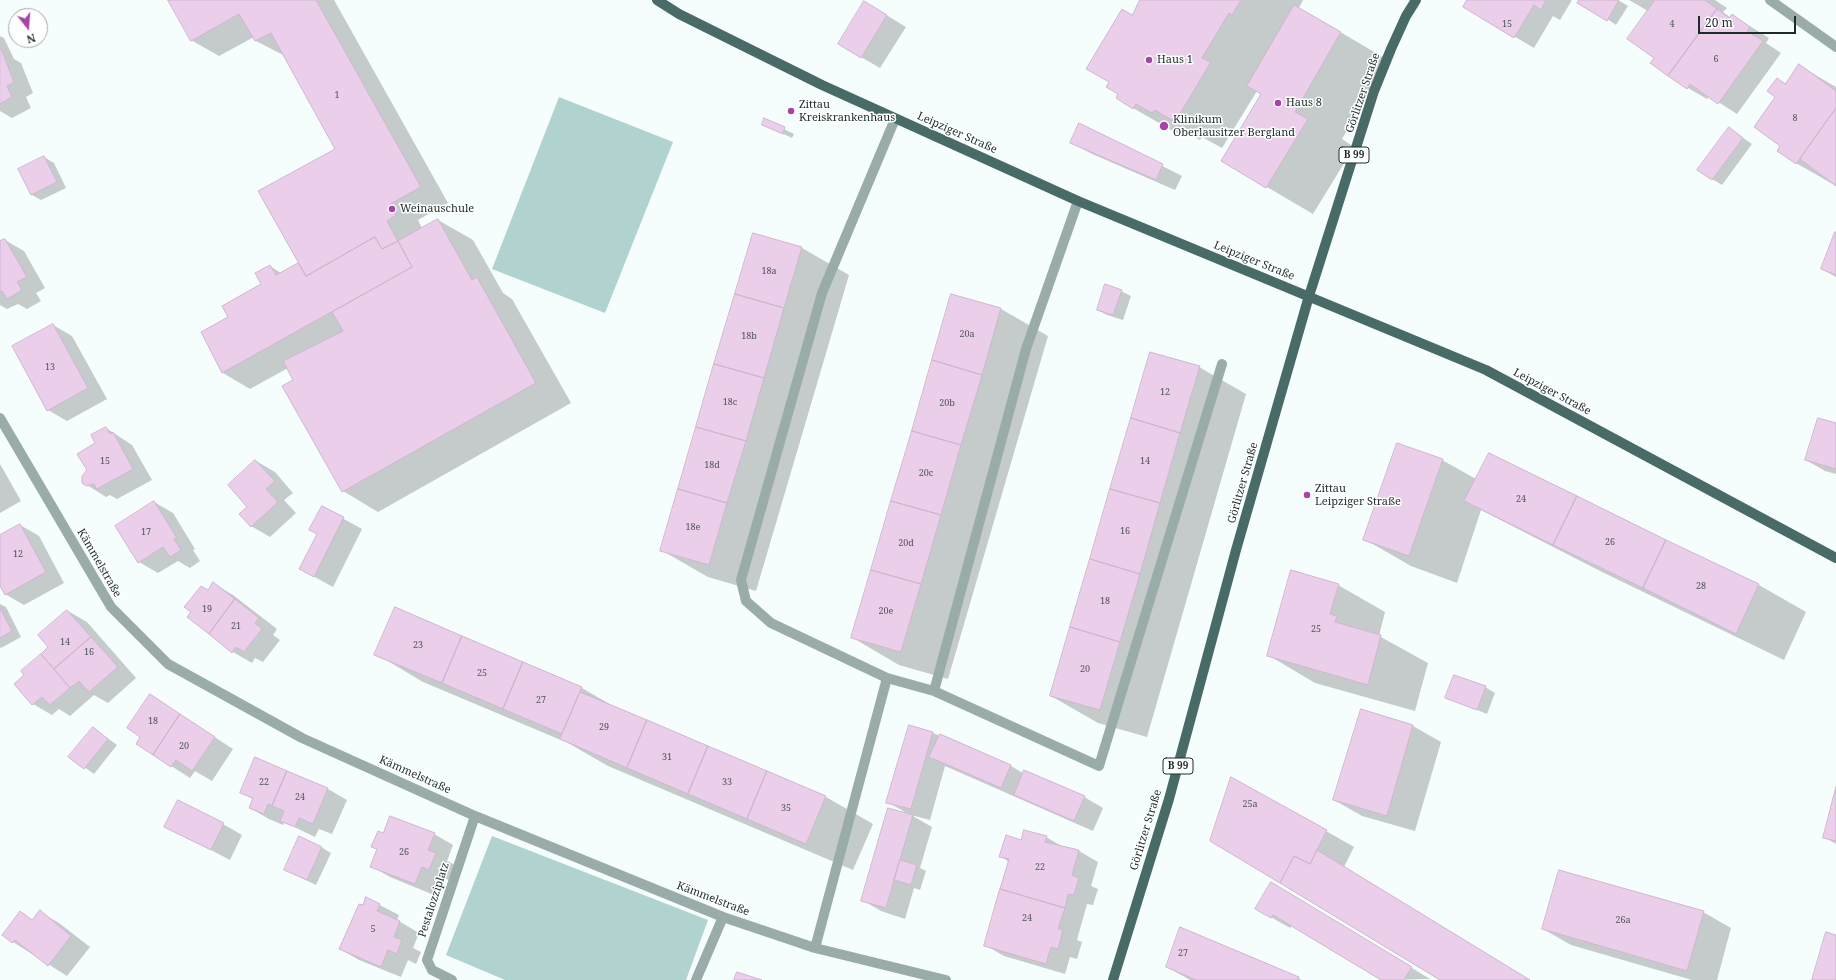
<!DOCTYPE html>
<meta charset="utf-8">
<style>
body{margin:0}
#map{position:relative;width:1836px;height:980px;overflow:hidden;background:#f5fefd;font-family:"Noto Serif",serif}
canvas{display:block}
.north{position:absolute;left:8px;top:8px;width:40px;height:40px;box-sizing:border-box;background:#fff;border:1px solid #a4abaa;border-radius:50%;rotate:163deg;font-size:11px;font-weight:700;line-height:16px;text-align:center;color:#1b2d2b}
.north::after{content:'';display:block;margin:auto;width:14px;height:18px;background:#a744aa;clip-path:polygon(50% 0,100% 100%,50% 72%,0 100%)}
.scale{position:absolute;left:1698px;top:16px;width:98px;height:18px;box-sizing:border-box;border:2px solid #1b2d2b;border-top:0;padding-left:5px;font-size:12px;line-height:14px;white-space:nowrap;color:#1b2d2b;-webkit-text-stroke:3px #fff;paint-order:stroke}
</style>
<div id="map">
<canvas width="1836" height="980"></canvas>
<div class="north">N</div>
<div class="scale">20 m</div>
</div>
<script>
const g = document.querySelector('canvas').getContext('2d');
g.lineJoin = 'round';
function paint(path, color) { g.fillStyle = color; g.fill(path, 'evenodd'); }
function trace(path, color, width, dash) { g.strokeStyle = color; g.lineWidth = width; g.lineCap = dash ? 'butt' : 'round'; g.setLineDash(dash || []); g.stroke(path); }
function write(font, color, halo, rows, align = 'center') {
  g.font = font + ' "Noto Serif",serif'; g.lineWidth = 3; g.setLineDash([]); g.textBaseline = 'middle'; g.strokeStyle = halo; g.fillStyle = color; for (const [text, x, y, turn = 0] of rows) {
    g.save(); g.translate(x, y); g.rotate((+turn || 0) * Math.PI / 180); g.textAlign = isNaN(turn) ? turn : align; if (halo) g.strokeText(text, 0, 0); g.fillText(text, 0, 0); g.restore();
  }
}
paint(new Path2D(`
 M559,97L673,142L605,313L492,269Z
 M492,836L708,920L686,980H505L446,955Z`), '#b1d3cf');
paint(new Path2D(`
 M169,0H334L448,203L418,220L422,228L438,220L473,240L503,293L512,299L571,403L378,512L343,491L288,368L250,389L223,373L230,317L262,285L270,266L281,273L299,263L336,149L285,56L256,41L254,37L219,56L191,40Z
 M1141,0H1303L1299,8L1388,60L1342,139L1354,147L1313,214L1267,187L1262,94L1257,91L1222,148L1202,137L1200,140L1183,130L1180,135L1133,108L1119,94L1110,82L1132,16Z
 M1469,0H1572L1560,20L1553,16L1534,48L1465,7Z
 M1580,0H1618L1628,6L1616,25Z
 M1629,0H1715L1727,8L1723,12L1731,18L1732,15L1769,38L1766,43L1781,53L1737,114L1709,96L1707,99L1688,88L1651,63L1655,58L1648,11Z
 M883,13L906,27L880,68L861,57Z
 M0,36L4,38L14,59L21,63L33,93L26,97L31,108L12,118L0,111Z
 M1800,66L1836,87V186L1796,163L1782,146L1776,97L1777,79L1786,84Z
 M765,120L794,134L792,138L763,124Z
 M1080,124L1182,176L1175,190L1090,153L1071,142Z
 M1729,128L1752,144L1722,185L1712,179Z
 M44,157L54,163L66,188L41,200L32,195L19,170Z
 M753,234L802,248L849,275L756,591L708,577L661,550Z
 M1836,234V277L1822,269Z
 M5,240L24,251L45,288L36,293L41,301L27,309L18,304L7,309L0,305V242Z
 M1121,291L1131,296L1123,320L1107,315L1098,310Z
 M1001,309L1048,336L948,679L899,665L853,638Z
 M53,325L72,336L107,399L67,421L48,410Z
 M1199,367L1246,394L1147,737L1098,723L1051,696Z
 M1836,424V474L1825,471L1806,460Z
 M106,428L132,445L152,480L117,499L110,495L106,497L87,485L88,470L97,444Z
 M1489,455L1759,585L1806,612L1784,660L1602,572L1481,510L1457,583L1411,566L1364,539L1442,460L1476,479Z
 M256,461L275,472L293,493L284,500L296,513L270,537L251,526L248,507Z
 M0,464L21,501L0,513Z
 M154,502L173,513L195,549L193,550L200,561L190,568L178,561L158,573L139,562Z
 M322,507L362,529L333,587L300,569L318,534Z
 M20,525L39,536L64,583L24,605L5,594L0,586V536Z
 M214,584L233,595L277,629L273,635L280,640L263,662L255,658L252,663L233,652L188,617Z
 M1338,585L1385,612L1379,636L1428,663L1415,711L1315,683L1268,655Z
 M0,604L6,607L21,637L1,648L0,647Z
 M68,611L87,622L136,678L108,703L94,695L70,716L59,709L52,715L33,704L26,675L23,671L50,647Z
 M376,654L582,688L618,709L826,797L873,824L853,870L608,766L568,743L423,682Z
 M1485,687L1495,693L1487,714L1446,697Z
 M150,695L233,749L212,781L195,771L190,778L137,744L142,737Z
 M1362,710L1413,726L1441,742L1415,831L1362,816L1334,800Z
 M93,728L117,745L94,774L70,757Z
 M933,733L1011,766L1024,774L1084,797L1103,808L1093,831L945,766L930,820L911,815L932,827L920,868L926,871L920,890L914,888L905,919L881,911L862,900L908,814L888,802Z
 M255,758L328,789L347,800L332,834L319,829L315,837L284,822L283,825L269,819L250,808L254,800L241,792Z
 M1836,791V844L1824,837Z
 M223,824L242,835L230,860L165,826Z
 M1326,831L1354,847L1344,867L1529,980H1441L1281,882Z
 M383,834H434L453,845L447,861L455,865L449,880L441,877L434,895L390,877L371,866Z
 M1046,837L1065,848L1079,851L1098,862L1091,886L1098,889L1093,905L1087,904L1077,940L1082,942L1077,959L1070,957L1065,974L1004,956L985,945L1009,862L1000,856L1021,841Z
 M321,847L331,853L316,885L295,875Z
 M1290,894L1430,979L1383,980L1292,925L1290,928L1257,909Z
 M366,898L399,915L397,920L419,933L413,948L421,952L416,964L408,960L401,977L359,960L340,949Z
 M40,912L59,923L90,947L67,976L13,942L21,913L33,920Z
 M1703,912L1731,928L1717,980H1692L1571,945L1543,929Z
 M1167,967L1298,978L1302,980H1190Z`), '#0003');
const building = new Path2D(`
 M168,0H316L421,187L390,204L396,215L387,221L398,241L382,249L375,237L306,276L258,191L335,149L271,33L255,41L239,14L191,41Z
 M1140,0H1241L1232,15L1229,13L1202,58L1211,62L1175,122L1155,110L1152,113L1136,104L1133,109L1116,98L1118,94L1106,87L1109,82L1086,69L1122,9L1132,15Z
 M1467,0H1546L1541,10L1534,5L1514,38L1463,7Z
 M1579,0H1619L1607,21L1577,3Z
 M1655,0H1705L1717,9L1668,76L1650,63L1654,58L1627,39Z
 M864,1L887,15L861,58L838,44Z
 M1294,5L1341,32L1295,112L1308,119L1266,188L1221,161L1261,94L1247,86Z
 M1717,9L1729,18L1732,14L1750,27L1747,31L1763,41L1718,104L1690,84L1687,89L1668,76Z
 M0,49L2,51L14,82L7,86L12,97L0,104Z
 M1799,64L1836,91V108L1796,164L1777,151L1780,146L1754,127L1775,97L1767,91L1777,78L1785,84Z
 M1836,108V186L1800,159Z
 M764,118L785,127L783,134L762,125Z
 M1079,123L1163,164L1156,180L1070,143Z
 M1729,127L1743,138L1712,180L1697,170Z
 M44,156L57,182L31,195L18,169Z
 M438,219L472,280L477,277L536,383L342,492L282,386L293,380L283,361L343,331L332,312L412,267L398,241Z
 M1835,232H1836V275L1821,269Z
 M753,233L802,247L784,308L735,294Z
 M375,237L382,249L398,241L412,267L222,373L201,332L228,317L222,306L261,284L255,273L270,265L276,275L298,263L306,276Z
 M5,239L27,277L17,282L22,290L7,299L2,291L0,292V241Z
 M1105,284L1122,290L1113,315L1097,310Z
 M735,294L784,308L764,378L714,364Z
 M951,294L1001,308L982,375L932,360Z
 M53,324L88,388L47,411L12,346Z
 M1150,352L1200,366L1180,433L1131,418Z
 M932,360L982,375L961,445L912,431Z
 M714,364L764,378L746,441L696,427Z
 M1131,418L1180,433L1160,503L1110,489Z
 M1818,418L1836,423V469L1805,460Z
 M106,427L110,434L113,432L133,469L97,489L94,484L86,486L82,483V476L87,470L77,454L95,443L91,435Z
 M696,427L746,441L727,503L678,489Z
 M912,431L961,445L941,515L891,501Z
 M1397,443L1443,459L1409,556L1363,540Z
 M1489,453L1577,496L1553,545L1464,501Z
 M255,460L275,481L266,489L278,502L251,527L239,514L247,507L228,485Z
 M678,489L727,503L709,565L660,551Z
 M1110,489L1160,503L1140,574L1090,559Z
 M1577,496L1666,540L1643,588L1553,545Z
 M154,501L177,538L174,539L181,550L170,557L163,547L138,563L115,526Z
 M891,501L941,515L921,584L871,570Z
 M322,506L344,517L314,577L299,569L317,534L309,530Z
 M20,524L46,572L5,595L0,586V535Z
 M1666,540L1759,584L1736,634L1643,588Z
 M1090,559L1140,574L1120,642L1070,627Z
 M871,570L921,584L901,652L851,638Z
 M1291,570L1339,584L1330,614L1337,616L1335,622L1381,635L1368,685L1267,656Z
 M213,582L235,599L209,634L187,617L191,612L184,607L201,586L208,590Z
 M235,599L259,618L255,623L262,629L244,652L236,647L232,653L209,634Z
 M395,607L462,636L442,683L374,655Z
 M0,608L12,631L0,638Z
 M67,610L91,637L54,669L41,654L48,647L38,635Z
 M1070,627L1120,642L1100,710L1050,696Z
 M462,636L523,662L503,709L442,683Z
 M91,637L118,667L89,692L79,681L70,688L54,669Z
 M41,654L70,688L50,705L42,697L32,705L14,684L24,675L21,671Z
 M523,662L582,687L562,734L503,709Z
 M1454,675L1486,686L1477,710L1445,698Z
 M580,692L647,720L627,768L560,739Z
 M150,694L180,714L153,755L136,744L140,737L127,728Z
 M1361,709L1413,725L1387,816L1333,800Z
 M180,714L215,737L192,771L176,760L171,767L153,755Z
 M647,720L708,746L688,794L627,768Z
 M909,725L933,732L911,809L886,803Z
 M93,727L108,739L84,769L68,757Z
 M940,734L1011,765L1001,788L929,757Z
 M708,746L767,771L747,819L688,794Z
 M255,757L287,771L272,806L268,804L264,814L249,808L253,798L240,793Z
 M1024,770L1085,796L1074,821L1014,795Z
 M287,771L328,788L313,824L299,818L295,827L280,821L284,811L272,806Z
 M767,771L826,796L806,844L747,819Z
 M1231,777L1327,830L1310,864L1294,856L1280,883L1210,841Z
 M1836,787V841L1823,838Z
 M178,800L224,823L211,850L164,827Z
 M888,808L913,815L886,908L861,901Z
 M390,816L435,833L428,850L436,853L429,870L422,867L415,884L370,867L377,849L371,847L378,831L383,833Z
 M1024,830L1047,836L1045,842L1079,850L1072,875L1079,878L1074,895L1068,894L1065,908L1000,889L1009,859L999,857L1006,835L1021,840Z
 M299,836L322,847L307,880L284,870Z
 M1317,850L1530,980H1440L1280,883L1294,856L1310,864Z
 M900,860L917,865L911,885L894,880Z
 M1559,870L1704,911L1687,971L1542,929Z
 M1271,882L1412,967L1404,980H1381L1273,915L1271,918L1255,909Z
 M1000,889L1065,908L1058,929L1063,930L1058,949L1051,947L1046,964L984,946Z
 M366,897L380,904L377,911L400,921L394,937L402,940L397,954L388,950L381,967L339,949L359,904L363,905Z
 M40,910L71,936L48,966L15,940L12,943L2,935L20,911L32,920Z
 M1180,927L1299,977L1297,980H1196L1166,967Z
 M1826,932L1836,935V980H1812Z
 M737,972L762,980H734Z`);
paint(building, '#eaceea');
trace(building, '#d0b5cf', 1);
trace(new Path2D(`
 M1770,0L1836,47
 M895,119L822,293L741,580L746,601L771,623L887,678L934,691L1099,766L1222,364
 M0,418L111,607L168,664L302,738L475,816L723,917L815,948L946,980
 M934,691L1026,349L1078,201
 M815,948L887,678
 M452,980L432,970L427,960L475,816
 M696,980L723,917`), '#9aacaa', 10);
trace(new Path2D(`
 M657,0L679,14L822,85L1078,201L1486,370L1836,558
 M1113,980L1169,799L1236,550L1309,296L1374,91L1391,49L1406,16L1416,0`), '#486b67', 10);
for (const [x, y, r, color] of [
 [1149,60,4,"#a744aa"],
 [1278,103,4,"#a744aa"],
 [791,111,4,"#a744aa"],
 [1164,126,5,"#a744aa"],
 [392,209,4,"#a744aa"],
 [1307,495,4,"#a744aa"]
]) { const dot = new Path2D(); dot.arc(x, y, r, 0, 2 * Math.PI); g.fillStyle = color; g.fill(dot); trace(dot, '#fff', 1.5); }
write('9px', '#4f555b', null, [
 ["15",1507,24],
 ["4",1672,24],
 ["6",1716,59],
 ["1",337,95],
 ["8",1795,118],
 ["18a",769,271],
 ["20a",967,334],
 ["18b",749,336],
 ["13",50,367],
 ["12",1165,392],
 ["18c",730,402],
 ["20b",947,403],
 ["15",105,461],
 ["14",1145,461],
 ["18d",712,465],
 ["20c",926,473],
 ["24",1521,499],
 ["18e",693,527],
 ["16",1125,531],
 ["17",146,532],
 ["26",1610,542],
 ["20d",906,543],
 ["12",18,554],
 ["28",1701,586],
 ["18",1105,601],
 ["19",207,609],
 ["20e",886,611],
 ["21",236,626],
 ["25",1316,629],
 ["14",65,642],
 ["23",418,645],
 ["16",89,652],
 ["20",1085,669],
 ["25",482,673],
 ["27",541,700],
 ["18",153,721],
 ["29",604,727],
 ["20",184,746],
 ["31",667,757],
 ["22",264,782],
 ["33",727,782],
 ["24",300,797],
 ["25a",1250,804],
 ["35",786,808],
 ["26",404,852],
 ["22",1040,867],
 ["24",1027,918],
 ["26a",1623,920],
 ["5",373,929],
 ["27",1183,953]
]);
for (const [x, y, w] of [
 [1354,155,30],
 [1178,766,30]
]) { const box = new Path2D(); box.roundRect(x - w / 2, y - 8, w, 16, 3); g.fillStyle = '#fff'; g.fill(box); trace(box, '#1b2d2b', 1); }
write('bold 10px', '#1b2d2b', null, [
 ["B 99",1354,155],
 ["B 99",1178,766]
]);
write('11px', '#1b2d2b', '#fff', [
 ["Haus 1",1157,60],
 ["Haus 8",1286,103],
 ["Zittau",799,105],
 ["Kreiskrankenhaus",799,118],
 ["Klinikum",1173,120],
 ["Oberlausitzer Bergland",1173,133],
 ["Weinauschule",400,209],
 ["Zittau",1315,489],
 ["Leipziger Straße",1315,502]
], 'left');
write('11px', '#1b2d2b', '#fff', [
 ["Görlitzer Straße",1363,93,-71],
 ["Leipziger Straße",957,133,24],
 ["Leipziger Straße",1254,261,22],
 ["Leipziger Straße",1552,392,28],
 ["Görlitzer Straße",1243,483,-74],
 ["Kämmelstraße",99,563,60],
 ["Kämmelstraße",415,775,24],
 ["Görlitzer Straße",1146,830,-73],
 ["Kämmelstraße",713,899,21],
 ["Pestalozziplatz",434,900,-72]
]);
</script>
